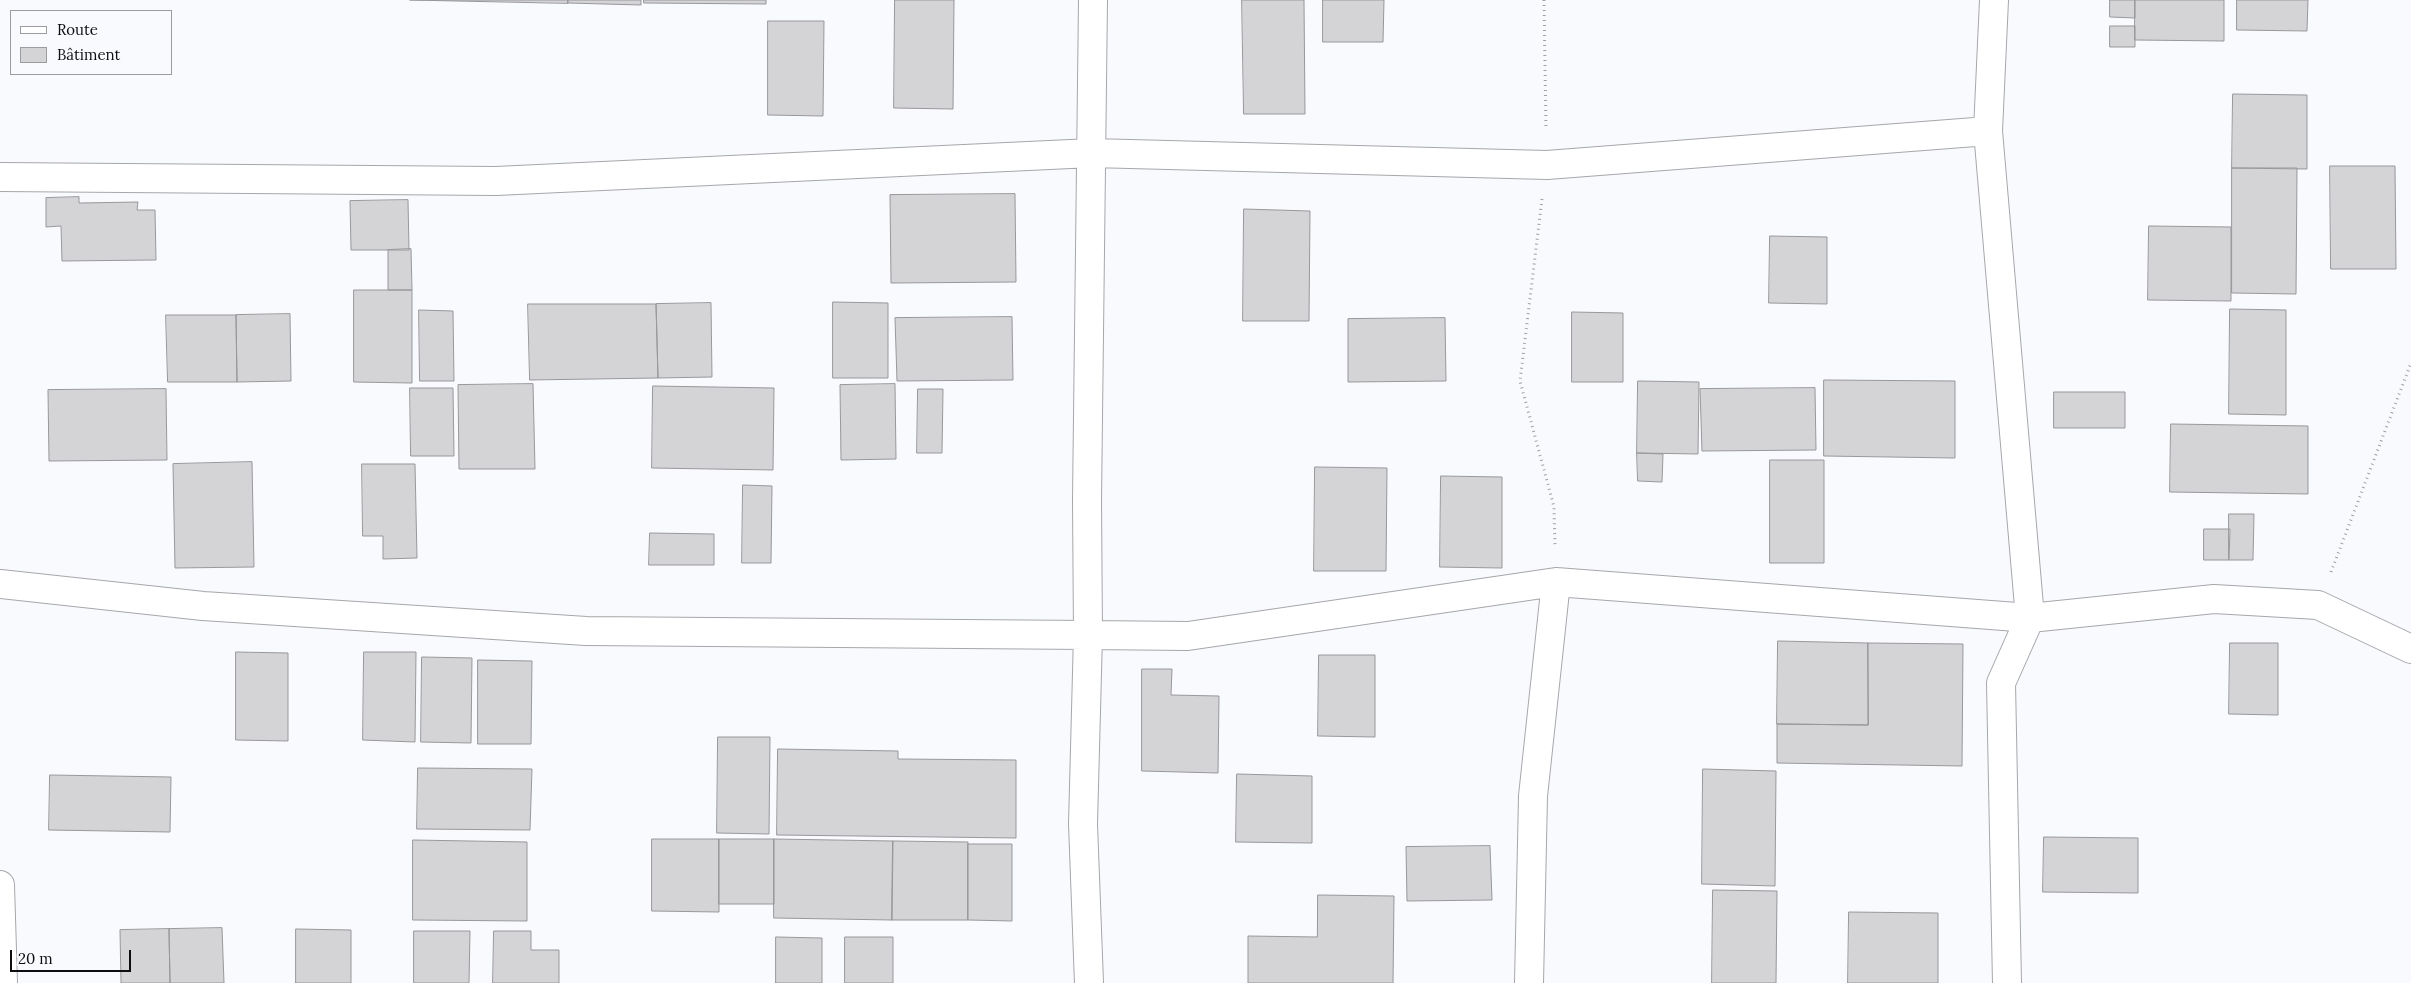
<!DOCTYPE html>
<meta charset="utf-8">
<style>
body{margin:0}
#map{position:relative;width:2411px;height:983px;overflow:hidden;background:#f9fafe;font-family:Lora,serif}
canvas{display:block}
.legend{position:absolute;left:10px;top:10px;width:162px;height:65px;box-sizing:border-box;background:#f9fafe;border:1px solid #9b9c9e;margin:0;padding:6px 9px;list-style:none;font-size:15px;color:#0e0e0f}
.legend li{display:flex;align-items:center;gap:10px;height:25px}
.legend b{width:25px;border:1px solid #9b9c9e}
.scale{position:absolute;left:10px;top:950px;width:121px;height:22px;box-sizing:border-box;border:2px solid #0e0e0f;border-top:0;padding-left:6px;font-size:15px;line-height:18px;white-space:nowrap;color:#0e0e0f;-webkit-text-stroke:4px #f9fafe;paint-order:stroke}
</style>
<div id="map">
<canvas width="2411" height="983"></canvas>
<ul class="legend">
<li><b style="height:6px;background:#fff"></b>Route</li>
<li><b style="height:14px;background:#d4d3d6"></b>Bâtiment</li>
</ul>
<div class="scale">20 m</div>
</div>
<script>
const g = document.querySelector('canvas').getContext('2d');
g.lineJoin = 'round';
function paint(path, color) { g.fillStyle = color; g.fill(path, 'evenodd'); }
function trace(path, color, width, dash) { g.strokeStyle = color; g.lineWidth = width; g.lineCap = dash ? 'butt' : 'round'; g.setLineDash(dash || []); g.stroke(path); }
const building = new Path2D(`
 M410,0H568V3Z
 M568,0H641V5L568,3Z
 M644,0H766V4L644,3Z
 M895,0H954L953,109L894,108Z
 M1242,0H1304L1305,114H1244Z
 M1323,0H1384L1383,42H1323Z
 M2110,0H2135V18L2110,17Z
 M2135,0H2224V41L2135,40Z
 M2237,0H2308L2307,31L2237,30Z
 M768,21H824L823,116L768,115Z
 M2110,26H2135V47H2110Z
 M2233,94L2307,95V169L2232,168Z
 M2330,166H2395L2396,269H2331Z
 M2232,168H2297L2296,294L2232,293Z
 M1015,194L1016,282L891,283L890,195Z
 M79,197V203L138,202L137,210H155L156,260L62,261L61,226L46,227V198Z
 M408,200L409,250H351L350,201Z
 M1244,209L1310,211L1309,321H1243Z
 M2149,226L2231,227V301L2148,300Z
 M1770,236L1827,237V304L1769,303Z
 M411,249L412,290H388V250Z
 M354,290H412V383L354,382Z
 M833,302L888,303V378H833Z
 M711,303L712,377L658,378L656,304Z
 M528,304H656L658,378L530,380Z
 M2230,309L2286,310V415L2229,414Z
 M419,310L453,311L454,381H420Z
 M1572,312L1623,313V382H1572Z
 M290,314L291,381L237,382L236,315Z
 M166,315H236L237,382H168Z
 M1012,317L1013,380L897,381L895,318Z
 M1445,318L1446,381L1348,382V319Z
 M1824,380L1955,381V458L1824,456Z
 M1638,381L1699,382L1698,454L1637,453Z
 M533,384L535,469H459L458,385Z
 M895,384L896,459L841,460L840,385Z
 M653,386L774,388L773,470L652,468Z
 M410,388H453L454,456H411Z
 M1815,388L1816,450L1702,451L1700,389Z
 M166,389L167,460L49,461L48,390Z
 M918,389H943L942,453H917Z
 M2054,392H2125V428H2054Z
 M2171,424L2308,426V494L2170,492Z
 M1637,453L1663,454L1662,482L1638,481Z
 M1770,460H1824V563H1770Z
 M252,462L254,567L175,568L173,464Z
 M362,464H415L417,558L383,559V536H363Z
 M1315,467L1387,468L1386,571H1314Z
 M1441,476L1502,477V568L1440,567Z
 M743,485L772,486L771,563H742Z
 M2229,514H2254L2253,560H2229Z
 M2204,529H2230L2229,560H2204Z
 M650,533L714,534V565H649Z
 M1778,641L1868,643V725L1777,724Z
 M1868,643L1963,644L1962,766L1777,763V724L1868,725Z
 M2230,643H2278V715L2229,714Z
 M236,652L288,653V741L236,740Z
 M364,652H416L415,742L363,740Z
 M1319,655H1375V737L1318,736Z
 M422,657L472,658L471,743L421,742Z
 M478,660L532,661L531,744H478Z
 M1142,669H1172L1171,695L1219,696L1218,773L1142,771Z
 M718,737H770L769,834L717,833Z
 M778,749L898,751V759L1016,760V838L777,835Z
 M418,768L532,769L530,830L417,829Z
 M1703,769L1776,771L1775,886L1702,884Z
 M1237,774L1312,776V843L1236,842Z
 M50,775L171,777L170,832L49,830Z
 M2044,837L2138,838V893L2043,892Z
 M652,839H719V912L652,911Z
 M719,839H774V904H719Z
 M774,839L893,841L892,920L774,918Z
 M413,840L527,842V921L413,920Z
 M893,841L968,842V920H892Z
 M968,844H1012V921L968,920Z
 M1490,846L1492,900L1407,901L1406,847Z
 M1713,890L1777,891L1776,983H1712Z
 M1318,895L1394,896L1393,983H1248V936L1317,937Z
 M1849,912L1938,913V983H1848Z
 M222,928L224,983H170L169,929Z
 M169,929L170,983H121L120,930Z
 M296,929L351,930V983H296Z
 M414,931H470L469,983H414Z
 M494,931H531V950H559V983H493Z
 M776,937L822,938V983H776Z
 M845,937H893V983H845Z`);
paint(building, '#d4d3d6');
trace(building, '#98979a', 1);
const minor = new Path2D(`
 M1994,0L1988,131L2030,618L2001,683L2007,983
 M0,177L496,181L1092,153L1547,165L1988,131
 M0,584L203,606L586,631L1088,635L1188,636L1556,582L2030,618L2214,599L2318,605L2411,649
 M0,885L3,983
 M1089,983L1083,824L1088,635L1087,500L1093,0
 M1529,983L1533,796L1556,582`);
trace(minor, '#a6a7aa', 30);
trace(new Path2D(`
 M1544,0L1546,130
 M1542,199L1520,381L1554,507L1555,547
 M2331,572L2411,363`), '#9fa0a2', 3, [1, 4]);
trace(minor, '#fff', 28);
</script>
